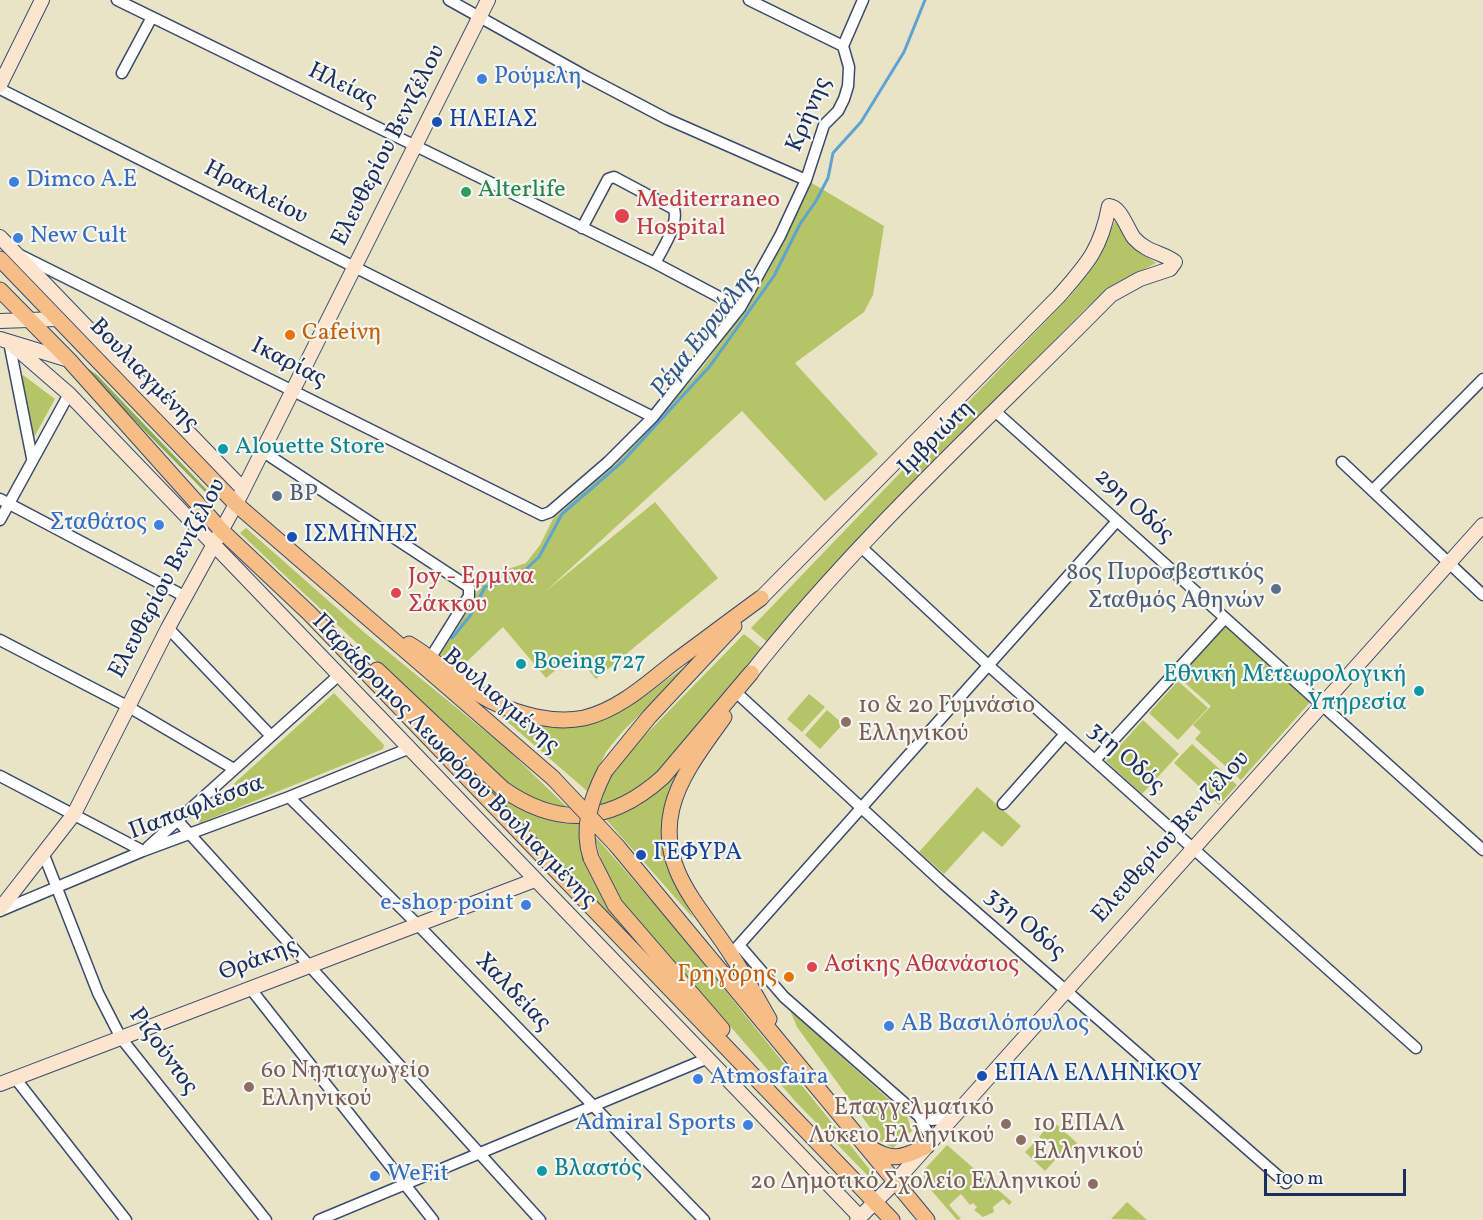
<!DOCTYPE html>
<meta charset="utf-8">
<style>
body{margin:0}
#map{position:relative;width:1483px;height:1220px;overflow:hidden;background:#e9e4c6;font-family:Vollkorn,serif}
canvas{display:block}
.scale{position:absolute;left:1264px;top:1169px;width:142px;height:27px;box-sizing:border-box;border:3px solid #1b2f5e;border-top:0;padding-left:8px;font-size:18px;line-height:21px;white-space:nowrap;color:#1b2f5e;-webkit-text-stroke:4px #f6f6f2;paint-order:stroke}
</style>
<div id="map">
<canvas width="1483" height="1220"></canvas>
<div class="scale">100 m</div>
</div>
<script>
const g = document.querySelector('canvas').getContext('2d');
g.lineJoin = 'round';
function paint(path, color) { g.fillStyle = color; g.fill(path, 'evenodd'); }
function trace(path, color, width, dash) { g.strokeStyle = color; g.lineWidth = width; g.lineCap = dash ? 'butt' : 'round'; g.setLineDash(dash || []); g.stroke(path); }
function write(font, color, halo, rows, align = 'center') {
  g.font = font + ' Vollkorn,serif'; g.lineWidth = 4.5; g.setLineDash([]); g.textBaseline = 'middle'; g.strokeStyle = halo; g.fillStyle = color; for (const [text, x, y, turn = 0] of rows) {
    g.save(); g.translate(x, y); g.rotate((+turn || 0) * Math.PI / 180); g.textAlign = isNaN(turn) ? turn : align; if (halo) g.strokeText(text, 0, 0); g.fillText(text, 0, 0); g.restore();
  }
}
paint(new Path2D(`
 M810,182L884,226L873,295L864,312L795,363L878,454L825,501L742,411L546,591L655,502L718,578L596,679L575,654L546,678L503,627L457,671L440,655L474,601L479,584L490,575L526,563L540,545L553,519L623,456L698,373L740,317L772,264Z
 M1115,221L1133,246L1156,263L1117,283L1086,308L838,562L767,642L751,628L1072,294L1094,266Z
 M23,375L55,399L33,439L21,378Z
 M246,528L365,633L507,749L570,810L542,804L499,777L240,533Z
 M1225,623L1312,700L1241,780L1195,739L1201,732L1193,725L1211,706L1177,676Z
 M744,634L761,648L655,778L645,786L598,810L610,776L619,762Z
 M700,655L622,732L606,752L587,791L495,711L518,720L616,712L644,697Z
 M1178,681L1208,708L1178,740L1149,713Z
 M334,693L384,745L383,749L200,823L196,821V818Z
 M809,694L825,707L802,732L787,719Z
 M827,710L843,724L820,749L805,735Z
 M1143,720L1179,754L1142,794L1106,761Z
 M701,739L669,797L681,894L694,919L604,817Z
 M441,740L492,785L581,820L582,842L650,955L647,958Z
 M1192,744L1237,785L1219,805L1174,763Z
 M977,787L1021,826L1002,847L983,831L944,874L919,852Z
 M594,835L665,916L875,1176L871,1179L795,1101L618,897L607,880Z
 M790,1010L907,1116L912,1131L893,1148L879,1140L797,1027Z
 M1053,1121L1077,1143L1064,1158L1039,1137Z
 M1035,1142L1055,1160L1045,1171L1025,1152Z
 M947,1145L1012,1202L1009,1205L1003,1199L993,1207L994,1212L983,1217L974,1210L977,1207L973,1203L970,1205L961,1194L949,1205L961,1219L957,1220L924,1182V1170Z
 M1127,1202L1147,1220L1111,1219Z`), '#b5c466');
paint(new Path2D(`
 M73,358L97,375L207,490L205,492Z`), '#90aa5b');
trace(new Path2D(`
 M452,638L470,616L485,587L509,581L523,572L539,557L562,514L623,461L710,366L774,276L800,224L816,201L828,178L833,153L861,122L904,52L925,0`), '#5da3d3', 3);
const street = new Path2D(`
 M117,0L655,263L740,308
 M449,0L587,77L667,119L806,180
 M749,0L843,46
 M122,73L152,17
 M0,89L653,417
 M582,228L608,179L614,177L674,209C679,224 662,250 655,263
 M20,255L542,515L550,512L608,462L653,417L740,308L780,236L806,180L824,125L838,111L844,99L848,86L849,67L843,46L863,0
 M9,342L32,458
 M996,412L1483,850
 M262,451L469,587V596L431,657
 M1342,462L1483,595
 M1373,490L1483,379
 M0,499L184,596
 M0,520L69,394
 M860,546L988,665L1416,1048
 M168,628L271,736
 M0,640L127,706L234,769
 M739,695L944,884L1286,1183
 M1095,760L1225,618
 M0,776L143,851
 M289,797L417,924L704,1220
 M1003,804L1065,734
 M178,821L540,1220
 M148,847L339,675
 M44,855L98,993L121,1038L266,1220
 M0,911L143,851L289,797L410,748
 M739,945L784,997L919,1116L932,1141
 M731,954L1117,521
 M250,988L433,1220
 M15,1078L126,1220
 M919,1116L932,1120L952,1118
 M319,1220L706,1059`);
const secondary = new Path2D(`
 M0,85L42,0
 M0,237L243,489
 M0,321L57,319
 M0,339L69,360
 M9,342L69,394L860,1217
 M751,673C858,537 989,419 1111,295L1140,279L1170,269L1175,262C1165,253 1147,253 1134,238C1127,229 1121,207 1109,206C1101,249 1087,264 1059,296L761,598
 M0,909L74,814L168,628L236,504L488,0
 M0,1084L535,880
 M857,1220L895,1182L1483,525`);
const primary = new Path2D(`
 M0,259L236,504L553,778
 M0,290L69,360L222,531L310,614L892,1220
 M409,644C438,661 462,687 491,701C519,715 554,724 584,718C618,710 647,684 673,663C703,641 732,619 761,598
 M377,670L503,789C560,829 612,823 663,777L751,673
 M724,717C705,744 680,775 672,808C657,870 703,909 732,956C745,976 757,998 769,1019
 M605,771L649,717L734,626
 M617,846L927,1220
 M591,858L615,905L722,1029
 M869,1147C894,1163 903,1157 927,1146`);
trace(street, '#3a4a6e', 13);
trace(secondary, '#3a4a6e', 16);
trace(primary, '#3a4a6e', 17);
trace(street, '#fff', 10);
trace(secondary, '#fbe5cf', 14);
trace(primary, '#f6be86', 15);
const primaryBridge = new Path2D(`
 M553,778L617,846
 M591,858C581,828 591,799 605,771`);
trace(primaryBridge, '#3a4a6e', 17, []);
trace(primaryBridge, '#f6be86', 15);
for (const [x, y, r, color] of [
 [482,79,6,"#3f7fe0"],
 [437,122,6,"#1a4fb4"],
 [14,182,6,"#3f7fe0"],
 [466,192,6,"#2e9e5b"],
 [622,216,8,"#e0444e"],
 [18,238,6,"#3f7fe0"],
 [290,335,6,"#e8710a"],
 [223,449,6,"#0f9aa8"],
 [277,496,6,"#5c6f8a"],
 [159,525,6,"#3f7fe0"],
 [292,537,6,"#1a4fb4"],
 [1276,589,6,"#5c6f8a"],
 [396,593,6,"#e0444e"],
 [521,664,6,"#0f9aa8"],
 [1419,691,6,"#0f9aa8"],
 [846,722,6,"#8d6e63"],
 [641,855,6,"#1a4fb4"],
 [526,905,6,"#3f7fe0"],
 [812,967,6,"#e0444e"],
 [789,977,6,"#e8710a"],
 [889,1026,6,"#3f7fe0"],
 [982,1076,6,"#1a4fb4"],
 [698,1079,6,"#3f7fe0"],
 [249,1087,6,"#8d6e63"],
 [1006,1124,6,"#8d6e63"],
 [748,1125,6,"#3f7fe0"],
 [1021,1140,6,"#8d6e63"],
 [542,1171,6,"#0f9aa8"],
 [375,1176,6,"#3f7fe0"],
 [1093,1184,6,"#8d6e63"]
]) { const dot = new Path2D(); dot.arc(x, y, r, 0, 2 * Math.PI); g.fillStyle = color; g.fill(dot); trace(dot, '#f6f6f2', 2); }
write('24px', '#366cbe', '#f6f6f2', [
 ["Ρούμελη",494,79],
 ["Dimco Α.Ε",26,182],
 ["New Cult",30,238],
 ["Σταθάτος",147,525,"right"],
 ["e-shop point",514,905,"right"],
 ["ΑΒ Βασιλόπουλος",901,1026],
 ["Atmosfaira",710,1079],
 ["Admiral Sports",736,1125,"right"],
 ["WeFit",387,1176]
], 'left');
write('24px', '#1b2f5e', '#f6f6f2', [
 ["Ηλείας",342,87,26],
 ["Κρήνης",810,115,-67],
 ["Ελευθερίου Βενιζέλου",390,146,-63],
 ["Ηρακλείου",255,194,27],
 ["Ικαρίας",288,364,27],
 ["Βουλιαγμένης",143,376,46],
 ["Ιμβριώτη",937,439,-45],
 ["29η Οδός",1133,507,42],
 ["Ελευθερίου Βενιζέλου",169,579,-62],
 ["Βουλιαγμένης",500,702,41],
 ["31η Οδός",1125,759,42],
 ["Παράδρομος Λεωφόρου Βουλιαγμένης",453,762,46],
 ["Παπαφλέσσα",197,809,-21],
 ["Ελευθερίου Βενιζέλου",1172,838,-48],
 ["33η Οδός",1024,925,40],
 ["Θράκης",259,961,-21],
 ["Χαλδείας",512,993,46],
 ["Ριζούντος",162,1052,54]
]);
write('24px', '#164399', '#f6f6f2', [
 ["ΗΛΕΙΑΣ",449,122],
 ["ΙΣΜΗΝΗΣ",304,537],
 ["ΓΕΦΥΡΑ",653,855],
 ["ΕΠΑΛ ΕΛΛΗΝΙΚΟΥ",994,1076]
], 'left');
write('24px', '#27864d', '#f6f6f2', [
 ["Alterlife",478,192]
], 'left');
write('24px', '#be3a42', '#f6f6f2', [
 ["Mediterraneo",636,202],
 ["Hospital",636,230],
 ["Joy - Ερμίνα",408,579],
 ["Σάκκου",408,607],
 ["Ασίκης Αθανάσιος",824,967]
], 'left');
write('24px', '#c56008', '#f6f6f2', [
 ["Cafeίνη",302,335],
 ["Γρηγόρης",777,977,"right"]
], 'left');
write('24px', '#0d838f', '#f6f6f2', [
 ["Alouette Store",235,449],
 ["Boeing 727",533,664],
 ["Εθνική Μετεωρολογική",1407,677,"right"],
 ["Υπηρεσία",1407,705,"right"],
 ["Βλαστός",554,1171]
], 'left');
write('24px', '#4e5e75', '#f6f6f2', [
 ["BP",289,496],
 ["8ος Πυροσβεστικός",1264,575,"right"],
 ["Σταθμός Αθηνών",1264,603,"right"]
], 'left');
write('24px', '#785e54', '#f6f6f2', [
 ["1ο & 2ο Γυμνάσιο",858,708],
 ["Ελληνικού",858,736],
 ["6ο Νηπιαγωγείο",261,1073],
 ["Ελληνικού",261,1101],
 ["Επαγγελματικό",994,1110,"right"],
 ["Λύκειο Ελληνικού",994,1138,"right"],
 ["1ο ΕΠΑΛ",1033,1126],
 ["Ελληνικού",1033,1154],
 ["2ο Δημοτικό Σχολείο Ελληνικού",1081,1184,"right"]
], 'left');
write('italic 26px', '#325887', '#f6f6f2', [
 ["Ρέμα Ευρυάλης",706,334,-52]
]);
</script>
